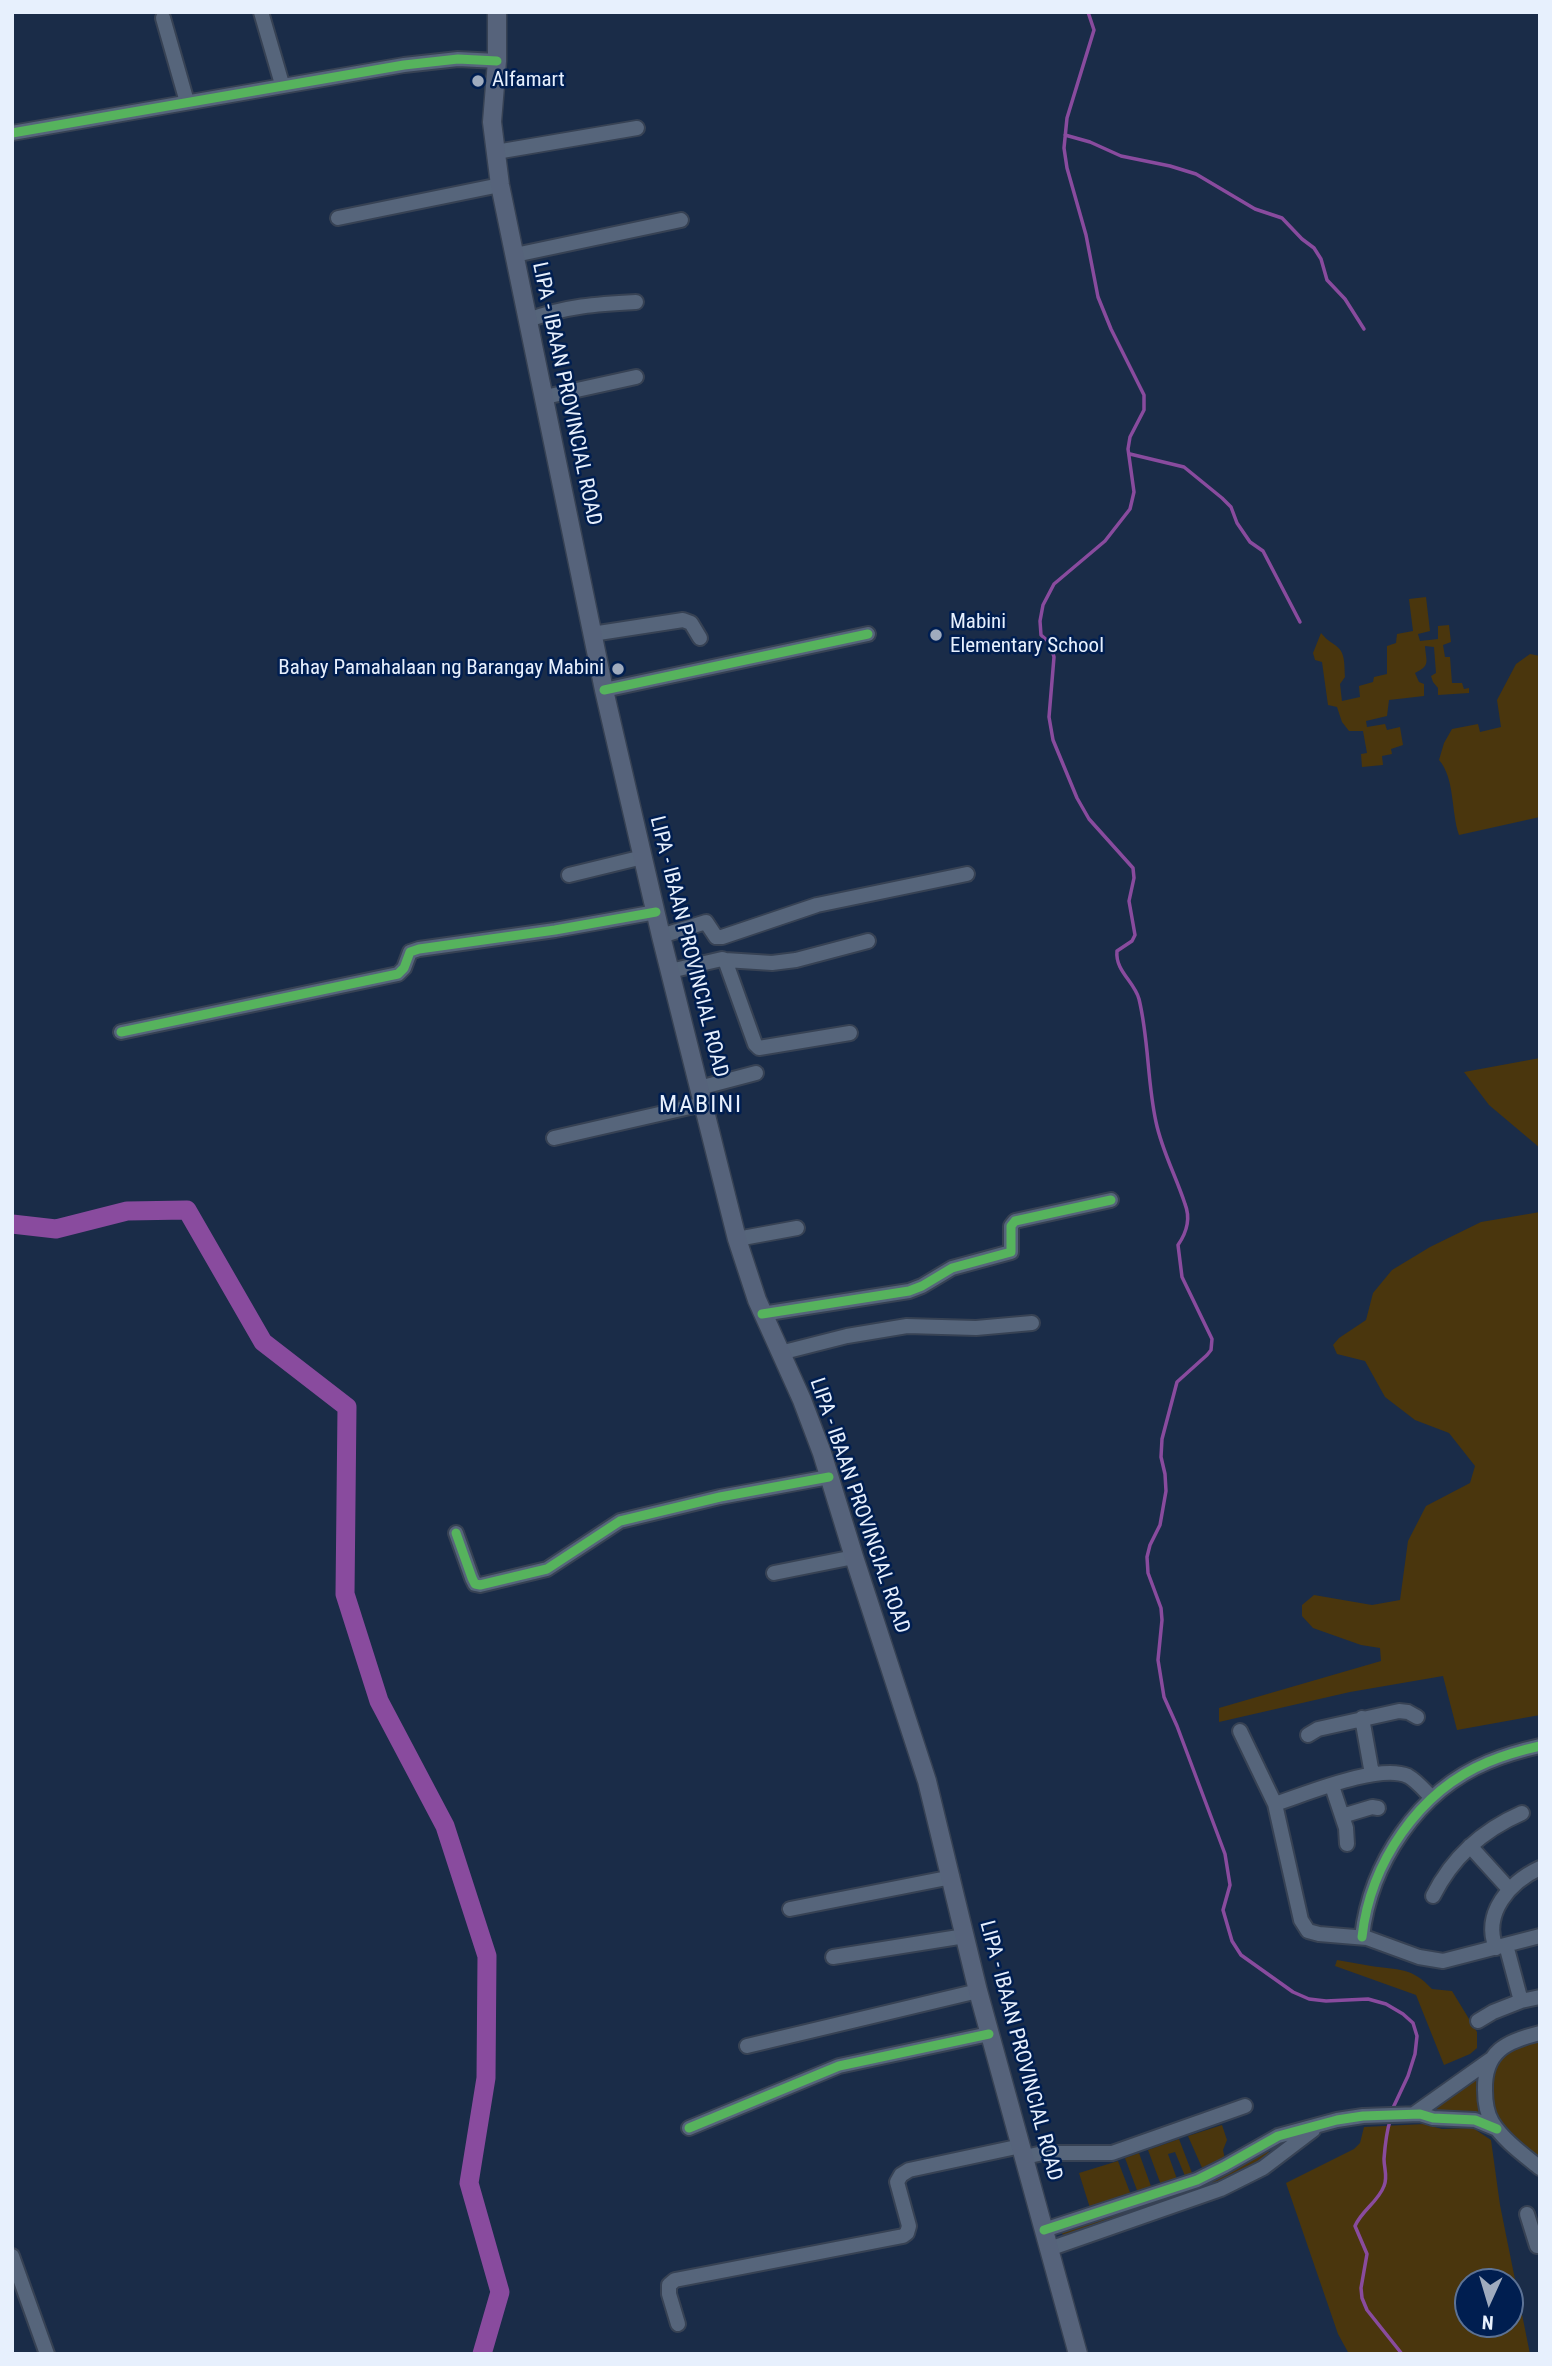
<!DOCTYPE html>
<style>
body{margin:0}
#map{position:relative;width:1552px;height:2366px;overflow:hidden;background:#1a2c48;font-family:"Roboto Condensed",sans-serif}
canvas{display:block}
.frame{position:absolute;inset:0;border:14px solid #e7f0fd;pointer-events:none}
.north{position:absolute;left:1454px;top:2268px;width:70px;height:70px;box-sizing:border-box;background:#001e50;border:2px solid #5c7295;border-radius:50%;rotate:184deg;font-size:19px;font-weight:700;line-height:28px;text-align:center;color:#e7f0fd}
.north::after{content:'';display:block;margin:auto;width:24px;height:32px;background:#9fabbe;clip-path:polygon(50% 0,100% 100%,50% 72%,0 100%)}
</style>
<div id="map">
<canvas width="1552" height="2366"></canvas>
<div class="frame"></div>
<div class="north">N</div>
</div>
<script>
const g = document.querySelector('canvas').getContext('2d');
g.lineJoin = 'round';
function paint(path, color) { g.fillStyle = color; g.fill(path, 'evenodd'); }
function trace(path, color, width, dash) { g.strokeStyle = color; g.lineWidth = width; g.lineCap = dash ? 'butt' : 'round'; g.setLineDash(dash || []); g.stroke(path); }
function write(font, color, halo, rows, align = 'center') {
  g.font = font + ' "Roboto Condensed",sans-serif'; g.lineWidth = 5; g.setLineDash([]); g.textBaseline = 'middle'; g.strokeStyle = halo; g.fillStyle = color; for (const [text, x, y, turn = 0] of rows) {
    g.save(); g.translate(x, y); g.rotate((+turn || 0) * Math.PI / 180); g.textAlign = isNaN(turn) ? turn : align; if (halo) g.strokeText(text, 0, 0); g.fillText(text, 0, 0); g.restore();
  }
}
paint(new Path2D(`
 M1426,597L1430,631L1418,634L1420,641L1438,639V626L1449,625L1451,642L1443,645L1445,657H1450L1452,683H1462L1464,689L1469,688V693L1438,695V688L1433,682L1431,676L1436,673L1434,647L1425,646C1426,662 1431,665 1415,673L1419,682L1424,684V696L1389,700L1387,716L1366,721L1367,727L1385,724L1387,730L1400,727L1403,745L1391,749L1392,754L1382,756L1383,765L1362,767L1361,754L1367,753L1363,731H1349L1342,722L1337,707L1328,705L1322,662L1315,660L1313,653L1321,633C1326,639 1329,641 1335,645C1346,652 1344,665 1345,677L1340,684L1342,701L1360,697L1359,686L1373,682L1374,677L1387,674V646L1396,643L1397,634L1413,631L1409,599Z
 M1530,654L1540,656V817L1459,835C1451,812 1455,778 1439,760L1444,743L1452,729L1478,724L1480,732L1501,727L1497,700L1516,664Z
 M1540,1058V1148L1489,1105L1464,1072Z
 M1540,1212V1715L1457,1730L1443,1676L1350,1692L1219,1722V1708L1381,1661L1380,1648L1361,1645L1313,1628L1302,1616V1605L1314,1595L1372,1605L1400,1600L1408,1541L1426,1506L1470,1483L1475,1466L1449,1433L1415,1420L1385,1397L1365,1361L1337,1354L1333,1345L1339,1338L1366,1320L1373,1293L1392,1270L1430,1247L1481,1222Z
 M1337,1960C1348,1962 1360,1964 1371,1966C1398,1970 1412,1967 1432,1989L1452,1991L1477,2032V2048L1470,2054L1444,2065L1416,1995L1335,1966Z
 M1540,2039V2161C1528,2150 1513,2139 1503,2127C1485,2105 1486,2063 1513,2048C1521,2043 1531,2042 1540,2039Z
 M1476,2076L1479,2080L1481,2109L1478,2113L1437,2112V2106Z
 M1424,2124L1442,2129L1473,2128L1491,2140L1500,2205L1530,2354H1349L1338,2334L1286,2183L1354,2149L1360,2143L1364,2127ZM1468,2282H1510V2324H1468Z
 M1222,2125L1227,2140L1223,2150L1225,2159L1203,2170L1188,2136Z
 M1179,2139L1192,2173L1185,2176L1175,2152L1168,2154L1177,2179L1161,2185L1148,2150Z
 M1267,2149L1270,2154L1227,2180L1065,2236L1062,2234L1064,2230L1080,2224C1144,2205 1210,2186 1267,2149Z
 M1139,2153L1152,2189L1138,2193L1125,2158Z
 M1118,2161L1131,2195L1090,2208L1079,2173Z`), '#4a360d');
trace(new Path2D(`
 M1088,12L1094,30L1067,118L1064,148L1067,168L1086,235L1098,297L1111,329L1144,395V410L1130,437L1128,449L1134,492L1130,509L1105,541L1054,584L1043,605L1040,621L1041,635L1050,643L1054,657L1049,717L1053,740L1077,798L1089,819L1133,868L1134,878L1129,901L1135,935L1132,941L1117,951C1115,971 1134,981 1139,999C1149,1040 1147,1081 1156,1122C1162,1151 1176,1176 1185,1204C1191,1219 1187,1232 1178,1245L1182,1277L1212,1339L1211,1350L1207,1355L1177,1382L1162,1439L1161,1457L1165,1474L1166,1491L1160,1525L1150,1545L1147,1557L1148,1573L1161,1608L1162,1620L1158,1660L1164,1697L1177,1726L1225,1854L1230,1885L1223,1910L1232,1941L1241,1955L1293,1992L1309,1999L1326,2001L1368,1999L1386,2004L1403,2014L1413,2023L1417,2036L1415,2054L1408,2076L1392,2110
 M1065,135L1090,142L1121,156L1170,166L1196,174L1255,209L1282,218L1302,239L1314,248L1321,259L1327,280L1345,299L1364,329
 M1130,454L1184,467L1222,498L1231,507L1237,523L1250,542L1263,551L1300,622
 M1390,2121C1386,2133 1385,2146 1384,2159C1384,2168 1388,2177 1384,2186C1378,2202 1362,2210 1355,2226L1367,2254L1361,2288L1362,2298L1367,2310L1402,2354`), '#894b9e', 3.5);
trace(new Path2D(`
 M12,1224L56,1229L127,1211L187,1210L263,1342L347,1407L345,1594L379,1701L445,1826L487,1956L486,2078L469,2183L500,2292L482,2354`), '#894b9e', 19);
const minor = new Path2D(`
 M261,12L282,84
 M163,18L187,102
 M12,133L404,65L458,59L497,61
 M496,152L637,128
 M338,218L500,185
 M515,255L681,220
 M528,320C567,306 596,304 636,302
 M545,397L636,377
 M592,634L683,620L691,623L700,638
 M604,690L868,634
 M569,875L643,857
 M661,936L706,922L716,937H722L817,905L967,874
 M725,960L772,963L796,960L868,941
 M670,971L722,959L725,960L755,1044L759,1048L850,1033
 M121,1032L398,974L404,968L410,952L419,949L555,930L656,912
 M699,1088L756,1073
 M554,1138L703,1104
 M737,1239L797,1228
 M762,1314L909,1291L922,1286L952,1268L1011,1252V1226L1015,1221L1111,1200
 M780,1353L847,1336L907,1326L976,1328L1032,1323
 M456,1533L472,1578L475,1584L480,1585L547,1569L620,1521L720,1497L829,1477
 M774,1573L854,1557
 M1362,1718L1372,1774
 M1240,1731L1275,1804L1301,1920L1308,1931L1319,1934L1367,1938L1419,1957L1443,1961L1540,1936
 M1308,1735L1318,1729L1399,1711L1408,1712L1417,1717
 M1332,1786L1346,1828L1347,1844
 M1275,1804C1306,1794 1379,1763 1408,1776C1417,1781 1425,1791 1432,1798
 M1342,1816L1372,1807L1378,1808
 M1470,1846L1509,1889
 M1433,1896C1452,1858 1483,1830 1522,1813
 M790,1909L952,1877
 M1362,1937C1370,1864 1418,1791 1488,1762C1505,1755 1522,1750 1540,1746
 M1506,1945L1521,2001L1540,1997
 M1496,1948C1482,1913 1510,1882 1540,1868
 M833,1957L965,1936
 M1478,2021L1493,2012L1521,2001
 M1540,2033C1507,2041 1484,2051 1485,2090C1485,2101 1486,2112 1492,2122C1503,2140 1524,2155 1540,2168
 M747,2046L978,1991
 M1414,2114L1490,2060
 M689,2128L839,2066L989,2034
 M1025,2157L1043,2153H1112L1245,2106
 M1527,2214L1537,2246
 M1044,2230L1197,2180L1225,2166L1278,2136L1337,2120L1363,2116L1420,2114L1433,2118L1475,2120L1497,2129
 M1049,2249L1221,2189L1263,2168L1313,2130
 M12,2256L47,2354
 M678,2324L669,2294V2285L675,2280L903,2236L907,2233L909,2226L897,2182L901,2175L909,2170L1021,2146`);
const major = new Path2D(`
 M497,12V61L492,122L500,185L604,690L661,936L737,1239L757,1300L802,1400L822,1453L854,1557L927,1781L978,1991L1078,2354`);
trace(minor, '#374254', 18);
trace(major, '#374254', 21);
trace(minor, '#56657b', 14);
trace(major, '#56637b', 18);
trace(new Path2D(`
 M12,133L404,65L458,59L497,61
 M604,690L868,634
 M121,1032L398,974L404,968L410,952L419,949L555,930L656,912
 M762,1314L909,1291L922,1286L952,1268L1011,1252V1226L1015,1221L1111,1200
 M456,1533L472,1578L475,1584L480,1585L547,1569L620,1521L720,1497L829,1477
 M1362,1937C1370,1864 1418,1791 1488,1762C1505,1755 1522,1750 1540,1746
 M689,2128L839,2066L989,2034
 M1044,2230L1197,2180L1225,2166L1278,2136L1337,2120L1363,2116L1420,2114L1433,2118L1475,2120L1497,2129`), '#56b35d', 9);
for (const [x, y, r, color] of [
 [478,81,7,"#9fabbe"],
 [936,635,7,"#9fabbe"],
 [618,669,7,"#9fabbe"]
]) { const dot = new Path2D(); dot.arc(x, y, r, 0, 2 * Math.PI); g.fillStyle = color; g.fill(dot); trace(dot, '#001e50', 2.5); }
write('21px', '#e7f0fd', '#001e50', [
 ["Alfamart",492,81],
 ["Mabini",950,623],
 ["Elementary School",950,647],
 ["Bahay Pamahalaan ng Barangay Mabini",604,669,"right"]
], 'left');
write('21px', '#e7f0fd', '#001e50', [
 ["LIPA - IBAAN PROVINCIAL ROAD",566,394,78],
 ["LIPA - IBAAN PROVINCIAL ROAD",688,947,76],
 ["LIPA - IBAAN PROVINCIAL ROAD",859,1506,71],
 ["LIPA - IBAAN PROVINCIAL ROAD",1020,2051,75]
]);
g.letterSpacing = '2px';
write('24px', '#e7f0fd', '#001e50', [
 ["MABINI",701,1106]
]);
g.letterSpacing = '0px';
</script>
